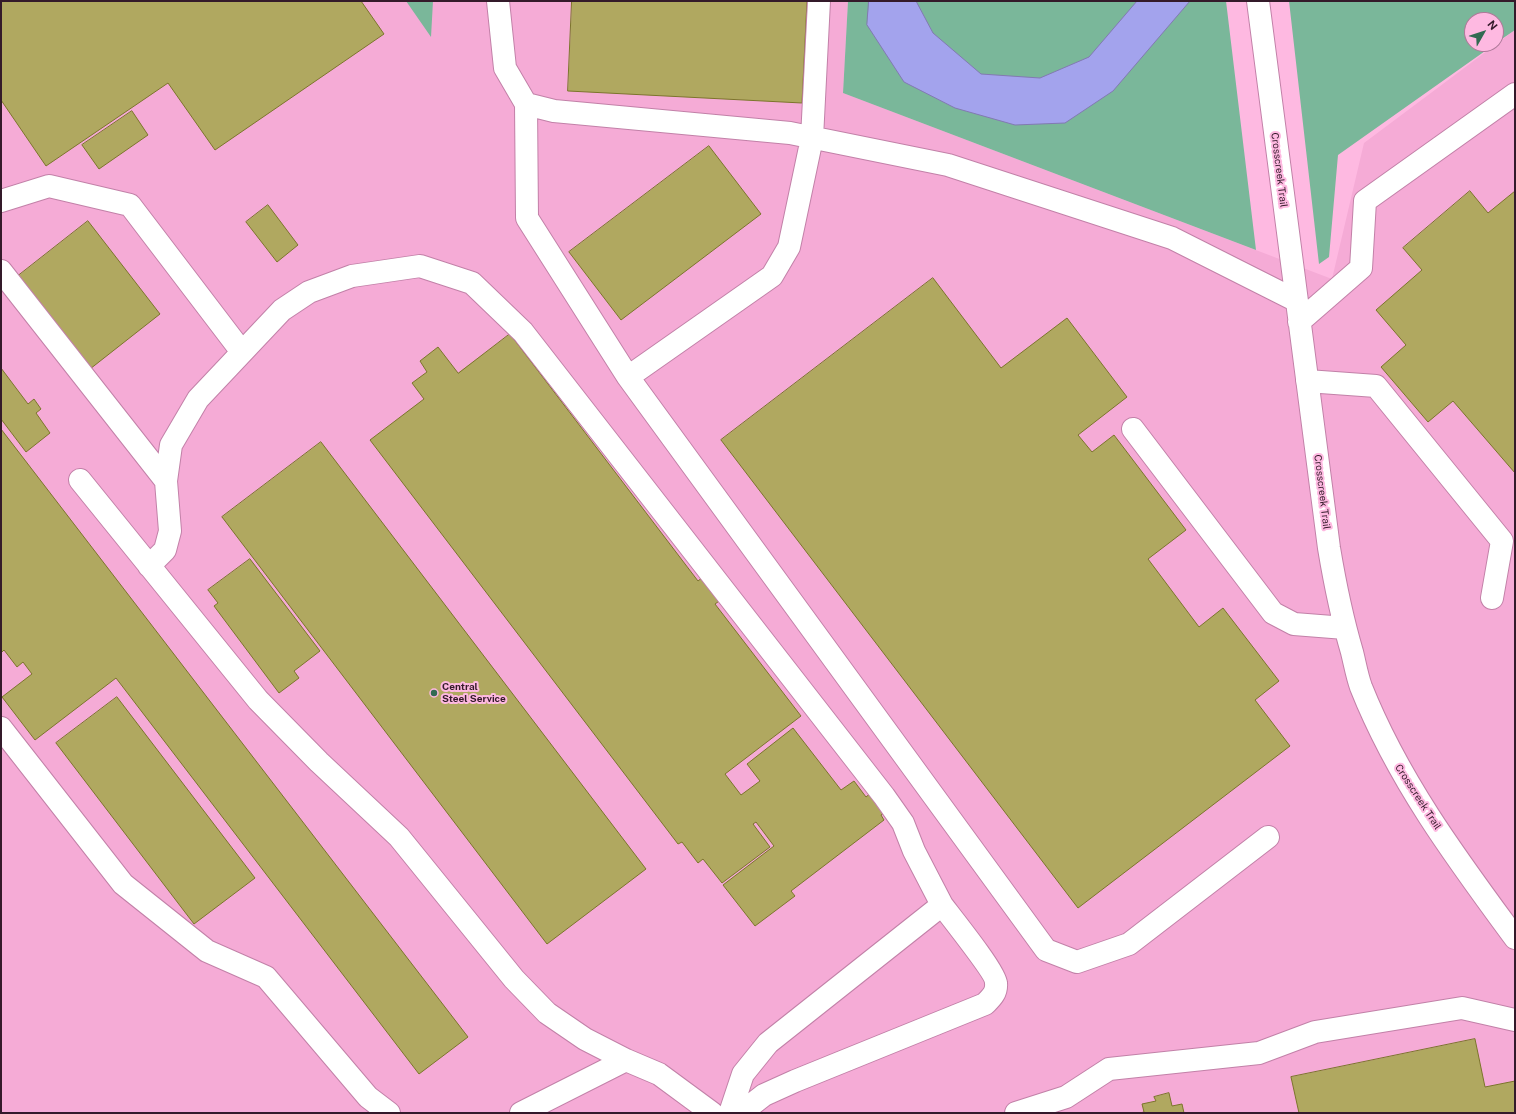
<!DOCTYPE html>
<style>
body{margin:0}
#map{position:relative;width:1516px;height:1114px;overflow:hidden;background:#feb9e1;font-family:"Public Sans",sans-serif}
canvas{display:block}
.frame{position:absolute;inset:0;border:2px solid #341a2a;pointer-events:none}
.north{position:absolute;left:1464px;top:12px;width:40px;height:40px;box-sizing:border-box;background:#feb9e1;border:1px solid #ad7998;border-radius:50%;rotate:51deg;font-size:11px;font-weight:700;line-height:16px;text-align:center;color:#341a2a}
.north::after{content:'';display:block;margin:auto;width:14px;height:18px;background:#326a52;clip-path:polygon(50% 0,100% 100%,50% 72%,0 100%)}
</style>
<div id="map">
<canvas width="1516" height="1114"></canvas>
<div class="frame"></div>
<div class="north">N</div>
</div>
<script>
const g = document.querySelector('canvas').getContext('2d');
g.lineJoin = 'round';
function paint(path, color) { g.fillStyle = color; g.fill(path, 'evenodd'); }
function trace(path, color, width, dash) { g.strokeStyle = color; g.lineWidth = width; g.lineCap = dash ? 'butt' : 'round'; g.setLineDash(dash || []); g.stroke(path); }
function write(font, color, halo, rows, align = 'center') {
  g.font = font + ' "Public Sans",sans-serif'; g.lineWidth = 4; g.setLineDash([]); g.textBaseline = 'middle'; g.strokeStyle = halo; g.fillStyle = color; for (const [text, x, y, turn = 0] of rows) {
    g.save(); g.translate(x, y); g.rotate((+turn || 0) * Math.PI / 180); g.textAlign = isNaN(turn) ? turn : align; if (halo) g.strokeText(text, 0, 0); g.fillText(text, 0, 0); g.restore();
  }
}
paint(new Path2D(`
 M1,1H848L843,93L1332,279L1364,143L1515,30V1113H1Z`), '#f5abd6');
paint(new Path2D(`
 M406,1H433L431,37Z
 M848,1H1226L1256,250L843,93Z
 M1289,1H1515V30L1496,43V20H1472V44H1495L1338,155L1329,257L1319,264Z`), '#7ab79a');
const water = new Path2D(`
 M869,1H916L933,33L981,74L1040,78L1089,57L1137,1H1190L1113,91L1065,123L1015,125L955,108L904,82L867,25Z`);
paint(water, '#a3a3ed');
trace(water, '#827ab2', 1);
const building = new Path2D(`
 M1,1H361L384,34L215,150L168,83L46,166L1,100Z
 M572,1H807L802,103L568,91Z
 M132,111L148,135L99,169L82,145Z
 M709,146L761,214L621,320L569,252Z
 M1470,191L1488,213L1515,191V473L1453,401L1428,422L1381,367L1406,345L1376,310L1422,270L1403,248Z
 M268,205L298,245L277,262L246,222Z
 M88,221L160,314L90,369L18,276Z
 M933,278L1001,368L1067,318L1127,397L1078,435L1092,452L1114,435L1186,530L1148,559L1199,627L1223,608L1279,681L1255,700L1290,746L1078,908L721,440Z
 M510,334L698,581L704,576L722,599L715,604L801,716L725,774L741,795L760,781L747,764L793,728L841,790L854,781L866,797L872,792L887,811L881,815L884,820L791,891L795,896L755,926L723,885L774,846L756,822L753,824L770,847L722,883L703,859L698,863L682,842L678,844L370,440L424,399L412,383L427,372L420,361L438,347L458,373Z
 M1,368L28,404L34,399L41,409L36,413L50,433L26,452L1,419Z
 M1,429L468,1037L419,1074L116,678L35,740L2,697L32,674L23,662L17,667L4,650L1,653Z
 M321,442L646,869L547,944L222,517Z
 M250,559L320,651L294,671L299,678L279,693L214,606L218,603L208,590Z
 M117,697L255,878L194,924L56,743Z
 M1475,1039L1485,1087L1515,1081V1113H1299L1291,1077Z
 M1169,1093L1172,1106L1182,1104L1184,1113H1140L1144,1112L1142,1104L1156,1101L1154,1097Z`);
paint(building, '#b0a860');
trace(building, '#7c752c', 1);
const minor = new Path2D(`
 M498,1L505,68L526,104L554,111L790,133L948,165L1172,238L1297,301
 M1258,1L1329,548C1335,584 1342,618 1352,652C1355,664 1357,676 1361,687C1398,780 1456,858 1515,938
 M526,104L527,218L628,377L1046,950L1077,962L1129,944L1268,837
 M1,201L49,186L130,205L242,352
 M1,271L166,481
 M1299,322L1361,268L1365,201L1515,94
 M628,377L772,276L789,247L812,138L819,1
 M1307,381L1376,386L1502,541L1492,598
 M1133,429L1273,613L1294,624L1345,628
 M80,480L258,700L319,762L399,837L514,979L547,1013L585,1039L626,1060L659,1074L712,1113
 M149,566L165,550L170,531L166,481L171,445L198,399L282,310L309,292L352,276L420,266L472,283L523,332L884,796L903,823L914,851L942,905L768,1043L743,1074L730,1113
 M1,728L123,884L207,951L266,977L368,1097L389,1113
 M521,1113L626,1060
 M741,1113L764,1095L795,1081L985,1004C991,998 997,993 996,983C996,973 951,917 942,905
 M1016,1113L1066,1097L1109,1069L1259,1053L1315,1032L1462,1008L1515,1020`);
trace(minor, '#c281a8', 24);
trace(minor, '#fff', 22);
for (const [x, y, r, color] of [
 [434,693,4,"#326a52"]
]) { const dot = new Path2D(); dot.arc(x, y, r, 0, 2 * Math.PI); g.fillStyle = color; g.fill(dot); trace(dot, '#feb9e1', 1.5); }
write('10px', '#341a2a', '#feb9e1', [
 ["Crosscreek Trail",1279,170,83],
 ["Crosscreek Trail",1322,492,83],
 ["Crosscreek Trail",1418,797,57]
]);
write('bold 10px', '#341a2a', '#feb9e1', [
 ["Central",442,687],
 ["Steel Service",442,699]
], 'left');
</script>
